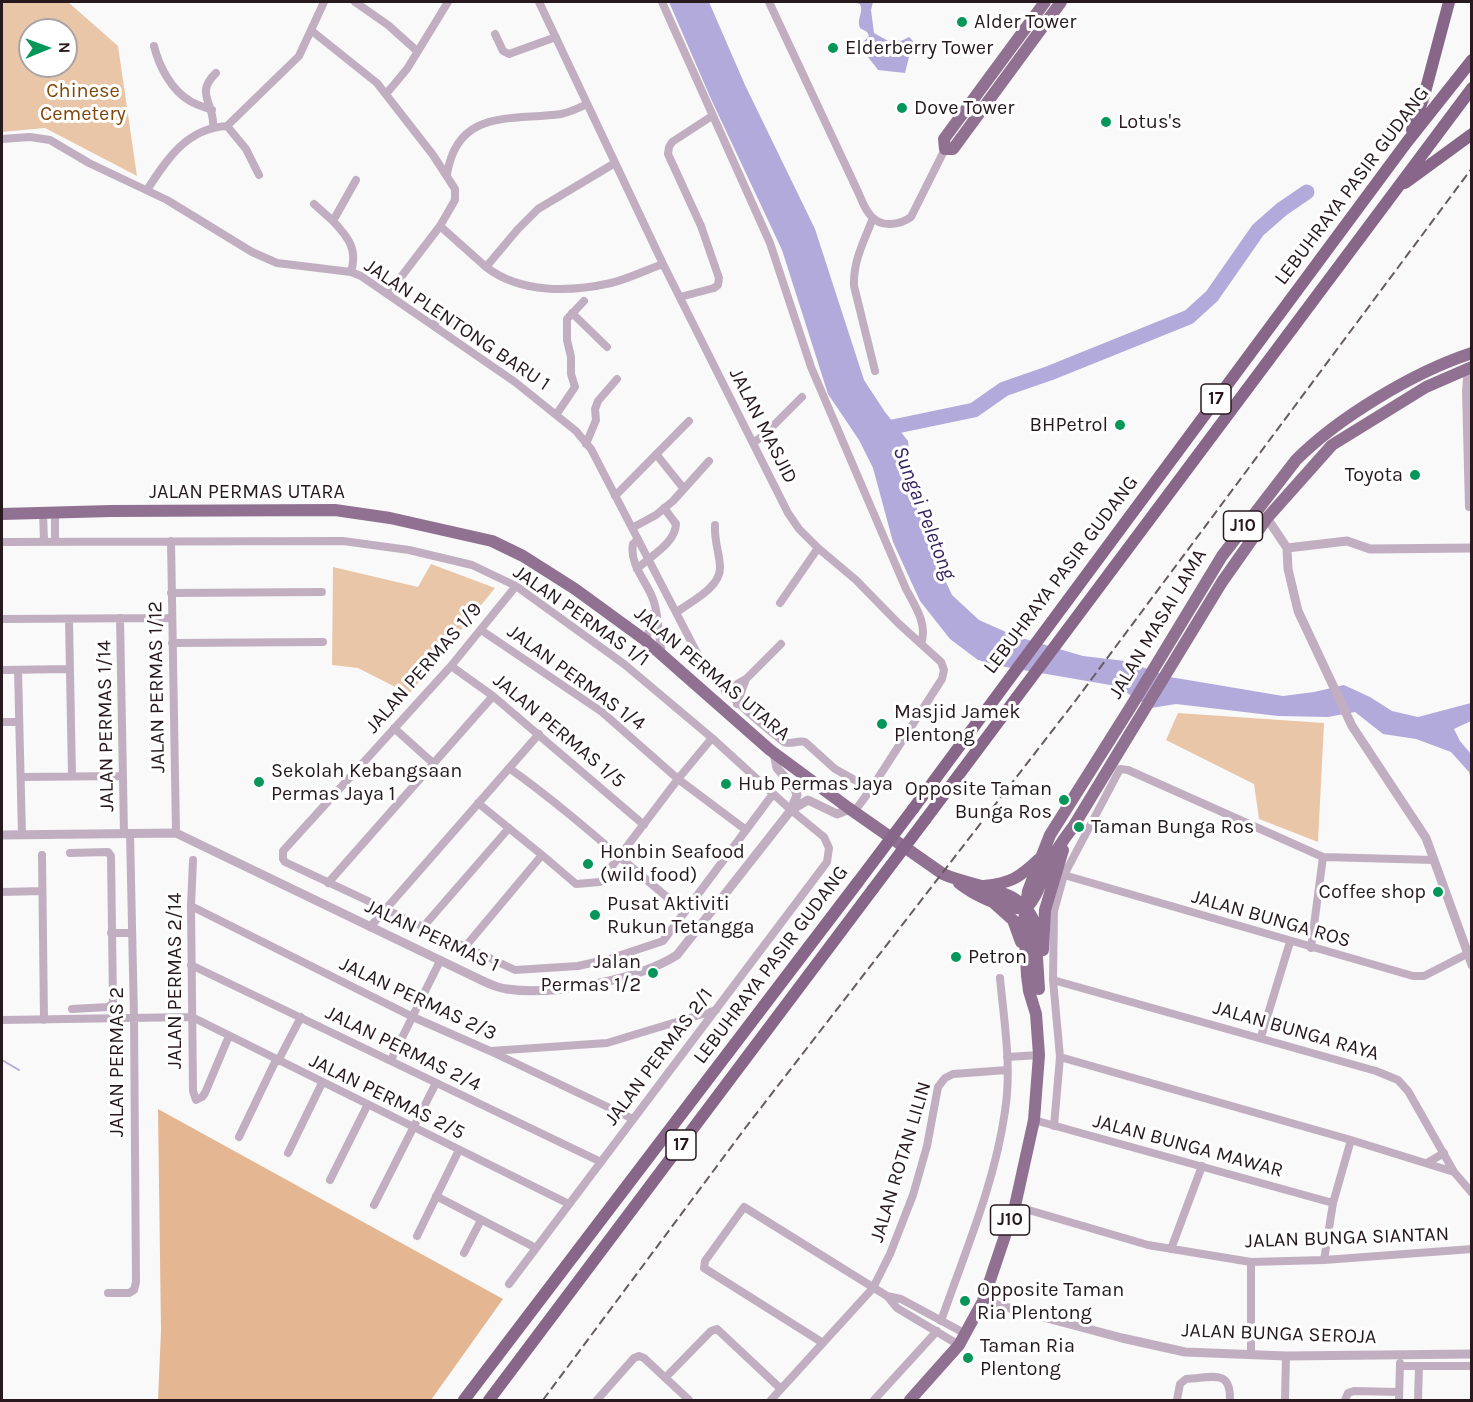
<!DOCTYPE html>
<style>
body{margin:0}
#map{position:relative;width:1473px;height:1402px;overflow:hidden;background:#f9f9f9;font-family:Karla,sans-serif}
canvas{display:block}
.frame{position:absolute;inset:0;border:3px solid #27191e;pointer-events:none}
.north{position:absolute;left:18px;top:18px;width:60px;height:60px;box-sizing:border-box;background:#fff;border:2px solid #a9a3a5;border-radius:50%;rotate:89deg;font-size:16px;font-weight:700;line-height:24px;text-align:center;color:#27191e}
.north::after{content:'';display:block;margin:auto;width:21px;height:27px;background:#049759;clip-path:polygon(50% 0,100% 100%,50% 72%,0 100%)}
</style>
<div id="map">
<canvas width="1473" height="1402"></canvas>
<div class="frame"></div>
<div class="north">N</div>
</div>
<script>
const g = document.querySelector('canvas').getContext('2d');
g.lineJoin = 'round';
function paint(path, color) { g.fillStyle = color; g.fill(path, 'evenodd'); }
function trace(path, color, width, dash) { g.strokeStyle = color; g.lineWidth = width; g.lineCap = dash ? 'butt' : 'round'; g.setLineDash(dash || []); g.stroke(path); }
function write(font, color, halo, rows, align = 'center') {
  g.font = font + ' Karla,sans-serif'; g.lineWidth = 6; g.setLineDash([]); g.textBaseline = 'middle'; g.strokeStyle = halo; g.fillStyle = color; for (const [text, x, y, turn = 0] of rows) {
    g.save(); g.translate(x, y); g.rotate((+turn || 0) * Math.PI / 180); g.textAlign = isNaN(turn) ? turn : align; if (halo) g.strokeText(text, 0, 0); g.fillText(text, 0, 0); g.restore();
  }
}
paint(new Path2D(`
 M2,2H68L118,46L137,176L45,128L2,132ZM30,30H66V66H30Z
 M431,564L495,588L409,694L358,668L332,665L333,567L418,587Z
 M1178,713L1324,723L1318,842L1259,819L1254,784L1166,740Z`), '#eac6a9');
paint(new Path2D(`
 M158,1109L503,1299L431,1400H158L161,1331Z`), '#e4b692');
paint(new Path2D(`
 M669,2H709L745,85L815,229L864,380L885,412L908,441L915,503L934,556L952,595L979,620L1015,636L1083,656L1125,661L1170,677L1283,696L1314,692L1344,685L1370,697L1392,711L1418,717L1471,703V721L1454,729L1460,741L1471,754V779L1469,772L1451,752L1416,739L1383,734L1355,712L1328,717L1278,716L1176,704L1151,708L1116,686L1000,666L978,660L950,639L920,601L893,542L873,468L859,440L828,394L782,250L711,99Z
 M852,2H873L871,10L874,33L890,42L894,40L901,41L909,37L913,41L905,73L878,70C872,61 864,55 862,43L869,36L867,32L860,28C856,19 864,13 860,4Z`), '#b3aadc');
trace(new Path2D(`
 M2,1060L19,1070`), '#b3aadc', 2);
trace(new Path2D(`
 M878,430L974,410L1004,389L1050,373L1189,317L1212,296L1258,230L1282,209L1307,192`), '#b3aadc', 15);
trace(new Path2D(`
 M355,2L388,25L417,51
 M539,2L663,264L788,513L799,529L818,548L856,580L898,623L941,662L944,670L942,679L871,789L854,812
 M662,2L770,243L811,367L906,589C915,606 928,624 921,644
 M769,2L859,194C862,201 865,210 871,216C881,228 900,225 911,217L945,149
 M312,31L377,83L433,155L455,189V200L440,226L388,294
 M495,34L503,51L509,54L556,37
 M154,46C159,66 171,90 190,101C196,105 205,107 212,110
 M386,94L407,69L448,2
 M227,126L299,56L324,2
 M227,126L246,149L259,175
 M213,127C215,103 194,94 216,73
 M2,139L30,137L50,140L89,163L167,200L252,252L277,263L351,272L361,276L515,382L576,431L591,449L696,651C719,688 749,715 784,742C791,745 798,740 805,742L835,769L871,789
 M447,174C458,108 511,121 561,114C570,112 579,108 587,104
 M147,190C167,159 187,128 227,126
 M314,204L333,221
 M873,218C864,241 853,261 854,286L875,371
 M440,226L486,267L518,229L538,209L615,163
 M486,267C521,294 571,292 611,283C628,279 646,270 663,264
 M351,272C358,249 348,237 333,221L356,180
 M680,297L714,288L718,285L719,278L701,226L668,154L669,147L672,142L712,116
 M572,313L607,347
 M433,325L440,318L444,317L454,325
 M556,415L575,387L571,374V357L567,340V319L584,301
 M753,443L764,435L802,397
 M586,444L596,420L595,409L598,401L617,379
 M656,454L684,489
 M615,496L689,421
 M1469,507L1466,391L1467,378L1472,369
 M43,513L44,541
 M55,513V541
 M632,528L656,515L673,501L709,461
 M638,539L633,544C629,566 648,582 654,602C659,618 658,636 662,653
 M171,541L176,833
 M2,542L343,541L409,550L472,565L516,586L624,664L712,738L791,810L824,837L829,848L827,862L509,1284
 M637,569C650,556 675,544 676,524L664,508
 M516,586L451,666L283,851V859L285,862L515,970L578,966L609,959L663,941L773,794
 M171,593L322,592
 M780,603L818,548
 M677,612C690,602 720,588 720,568C720,554 714,542 715,525
 M120,618L124,834
 M2,619L172,618
 M69,619L72,776
 M481,630L602,712L678,779L746,830
 M645,640L652,625L653,614
 M172,643L323,642
 M451,666L493,696L644,825
 M2,670L70,669
 M18,670L22,835
 M725,691L746,679L781,644
 M737,704L746,679
 M2,722H19
 M394,728L434,764
 M509,768C571,812 626,864 685,912
 M21,777L123,776
 M478,803L542,855L576,884L600,882L678,779L712,738
 M70,853L108,852L111,856L113,1003L108,1007L72,1009
 M42,855L44,1020
 M193,860L191,906L193,1091L196,1100L202,1097L205,1093L229,1036
 M1064,875L1413,976H1424L1467,954
 M328,883L493,696
 M2,892L42,891
 M191,906L413,1017L490,1051L633,1119
 M370,927L539,734
 M423,927L509,828
 M111,933H132
 M465,947L542,855
 M1311,948L1323,857
 M191,965L601,1162
 M1053,980L1376,1071L1398,1080L1408,1091L1454,1172L1472,1193
 M2,1020L192,1017L569,1204
 M1261,1037L1290,942
 M491,1051L607,1043L716,1010
 M1007,1057L1039,1055
 M1060,1057L1351,1140L1454,1172
 M391,1060L440,961
 M278,1061L301,1017
 M1034,1120L1333,1203
 M1054,1126L1060,1057L1053,980L1054,911L1064,875L1120,769L1128,770L1323,857L1434,860
 M239,1137L276,1060
 M288,1153L322,1083
 M1427,1163L1444,1153
 M330,1180L367,1106
 M436,1196L536,1248
 M374,1205L436,1083
 M1015,1206L1148,1245L1251,1262L1324,1260L1472,1249
 M417,1236L459,1150
 M1171,1249L1202,1166
 M464,1253L481,1220
 M1324,1260L1333,1203L1351,1140
 M108,1293H129L134,1290L136,1282L134,1018L130,833
 M887,1296L901,1299L966,1334
 M941,1321C965,1252 995,1183 1005,1111C1012,1067 1004,1021 1000,978
 M823,1343L704,1268L705,1261L744,1207L887,1296L897,1308L959,1345
 M1251,1354V1262
 M1400,1366H1472
 M665,1378L711,1331L717,1329L781,1389
 M597,1400L634,1358L639,1356L644,1358L689,1400
 M771,1400L873,1288L890,1254L913,1195L927,1146L938,1087L945,1078L953,1074L1007,1070
 M874,1400L937,1331
 M1177,1400L1180,1384L1186,1379C1211,1378 1231,1368 1230,1400
 M1285,1400L1286,1356
 M1345,1400L1348,1393L1354,1391L1399,1392
 M1399,1400L1400,1363
 M1418,1400L1419,1366`), '#c1afc1', 8);
trace(new Path2D(`
 M1267,518L1287,548L1288,569L1298,611L1352,726L1426,838L1472,965
 M1287,548L1347,541L1370,549L1472,548
 M791,810L808,800L837,814L850,809
 M2,835L176,833L481,980C489,984 498,988 507,989C553,996 638,980 677,955L791,810L797,795L795,789L777,768L774,753
 M983,1301L1122,1338L1185,1352L1286,1356L1472,1354`), '#c1afc1', 9);
trace(new Path2D(`
 M1045,2L944,139L945,149H953L1061,2
 M2,514L111,511L335,510L390,518L492,541L523,556L575,589L645,640L770,750L850,809L943,874C974,888 1024,887 1035,925L1039,989
 M959,883C974,895 1003,909 1022,908
 M984,886C1011,883 1019,878 1039,859
 M994,903L1013,920L1021,942
 M1027,907C1038,896 1040,882 1047,868C1054,853 1063,840 1073,827L1222,582L1267,518L1332,445L1426,387L1472,367
 M1043,950L1045,910L1063,850
 M910,1400L959,1345L983,1301L1015,1206L1034,1120L1039,1055L1036,1014L1029,991L1027,976L1024,920L1028,891L1050,835L1130,708L1222,556L1296,460C1339,417 1414,372 1472,353`), '#907192', 12);
trace(new Path2D(`
 M1412,130L1424,96L1449,2
 M1405,183L1472,134
 M913,809L1407,142L1472,60
 M925,820L1472,88
 M464,1400L858,882
 M489,1400L873,889`), '#876689', 12);
trace(new Path2D(`
 M543,1400L746,1127L1076,700L1472,168`), '#665c60', 2, [9, 4.5]);
trace(new Path2D(`
 M858,882L913,809
 M873,889L925,820`), '#876689', 12);
for (const [x, y, r, color] of [
 [962,22,6,"#049759"],
 [833,48,6,"#049759"],
 [902,108,6,"#049759"],
 [1106,122,6,"#049759"],
 [1120,425,6,"#049759"],
 [1415,475,6,"#049759"],
 [882,724,6,"#049759"],
 [259,782,6,"#049759"],
 [726,784,6,"#049759"],
 [1064,800,6,"#049759"],
 [1079,827,6,"#049759"],
 [588,864,6,"#049759"],
 [1438,892,6,"#049759"],
 [595,915,6,"#049759"],
 [956,957,6,"#049759"],
 [653,973,6,"#049759"],
 [965,1301,6,"#049759"],
 [968,1358,6,"#049759"]
]) { const dot = new Path2D(); dot.arc(x, y, r, 0, 2 * Math.PI); g.fillStyle = color; g.fill(dot); trace(dot, '#fff', 2); }
for (const [x, y, w] of [
 [1216,399,30],
 [1243,526,39],
 [681,1145,30],
 [1010,1220,39]
]) { const box = new Path2D(); box.roundRect(x - w / 2, y - 15, w, 30, 4.5); g.fillStyle = '#fff'; g.fill(box); trace(box, '#27191e', 1.5); }
write('bold 18px', '#27191e', null, [
 ["17",1216,399],
 ["J10",1243,526],
 ["17",681,1145],
 ["J10",1010,1220]
]);
write('20px', '#27191e', '#fff', [
 ["Alder Tower",974,22],
 ["Elderberry Tower",845,48],
 ["Dove Tower",914,108],
 ["Lotus's",1118,122],
 ["BHPetrol",1108,425,"right"],
 ["Toyota",1403,475,"right"],
 ["Masjid Jamek",894,712],
 ["Plentong",894,735],
 ["Sekolah Kebangsaan",271,771],
 ["Permas Jaya 1",271,794],
 ["Hub Permas Jaya",738,784],
 ["Opposite Taman",1052,789,"right"],
 ["Bunga Ros",1052,812,"right"],
 ["Taman Bunga Ros",1091,827],
 ["Honbin Seafood",600,852],
 ["(wild food)",600,875],
 ["Coffee shop",1426,892,"right"],
 ["Pusat Aktiviti",607,904],
 ["Rukun Tetangga",607,927],
 ["Petron",968,957],
 ["Jalan",641,962,"right"],
 ["Permas 1/2",641,985,"right"],
 ["Opposite Taman",977,1290],
 ["Ria Plentong",977,1313],
 ["Taman Ria",980,1346],
 ["Plentong",980,1369]
], 'left');
write('20px', '#7f470b', '#fff', [
 ["Chinese",83,91],
 ["Cemetery",83,114]
]);
write('20px', '#27191e', '#fff', [
 ["LEBUHRAYA PASIR GUDANG",1352,186,-53],
 ["JALAN PLENTONG BARU 1",457,325,34],
 ["JALAN MASJID",763,426,63],
 ["JALAN PERMAS UTARA",247,492],
 ["LEBUHRAYA PASIR GUDANG",1061,575,-53],
 ["JALAN PERMAS 1/1",581,616,35],
 ["JALAN MASAI LAMA",1158,624,-59],
 ["JALAN PERMAS 1/9",424,668,-49],
 ["JALAN PERMAS UTARA",712,674,40],
 ["JALAN PERMAS 1/4",576,678,36],
 ["JALAN PERMAS 1/12",157,687,-91],
 ["JALAN PERMAS 1/14",106,726,-91],
 ["JALAN PERMAS 1/5",559,731,40],
 ["JALAN BUNGA ROS",1271,919,16],
 ["JALAN PERMAS 1",432,936,25],
 ["LEBUHRAYA PASIR GUDANG",771,965,-53],
 ["JALAN PERMAS 2/14",175,981,-90],
 ["JALAN PERMAS 2/3",418,999,25],
 ["JALAN BUNGA RAYA",1296,1031,16],
 ["JALAN PERMAS 2/4",403,1049,26],
 ["JALAN PERMAS 2/1",659,1057,-53],
 ["JALAN PERMAS 2",117,1062,-90],
 ["JALAN PERMAS 2/5",387,1097,26],
 ["JALAN BUNGA MAWAR",1188,1146,15],
 ["JALAN ROTAN LILIN",901,1162,-73],
 ["JALAN BUNGA SIANTAN",1347,1238,-2],
 ["JALAN BUNGA SEROJA",1279,1334,2]
]);
write('italic 21px', '#34225e', '#fff', [
 ["Sungai Peletong",924,513,69]
]);
</script>
